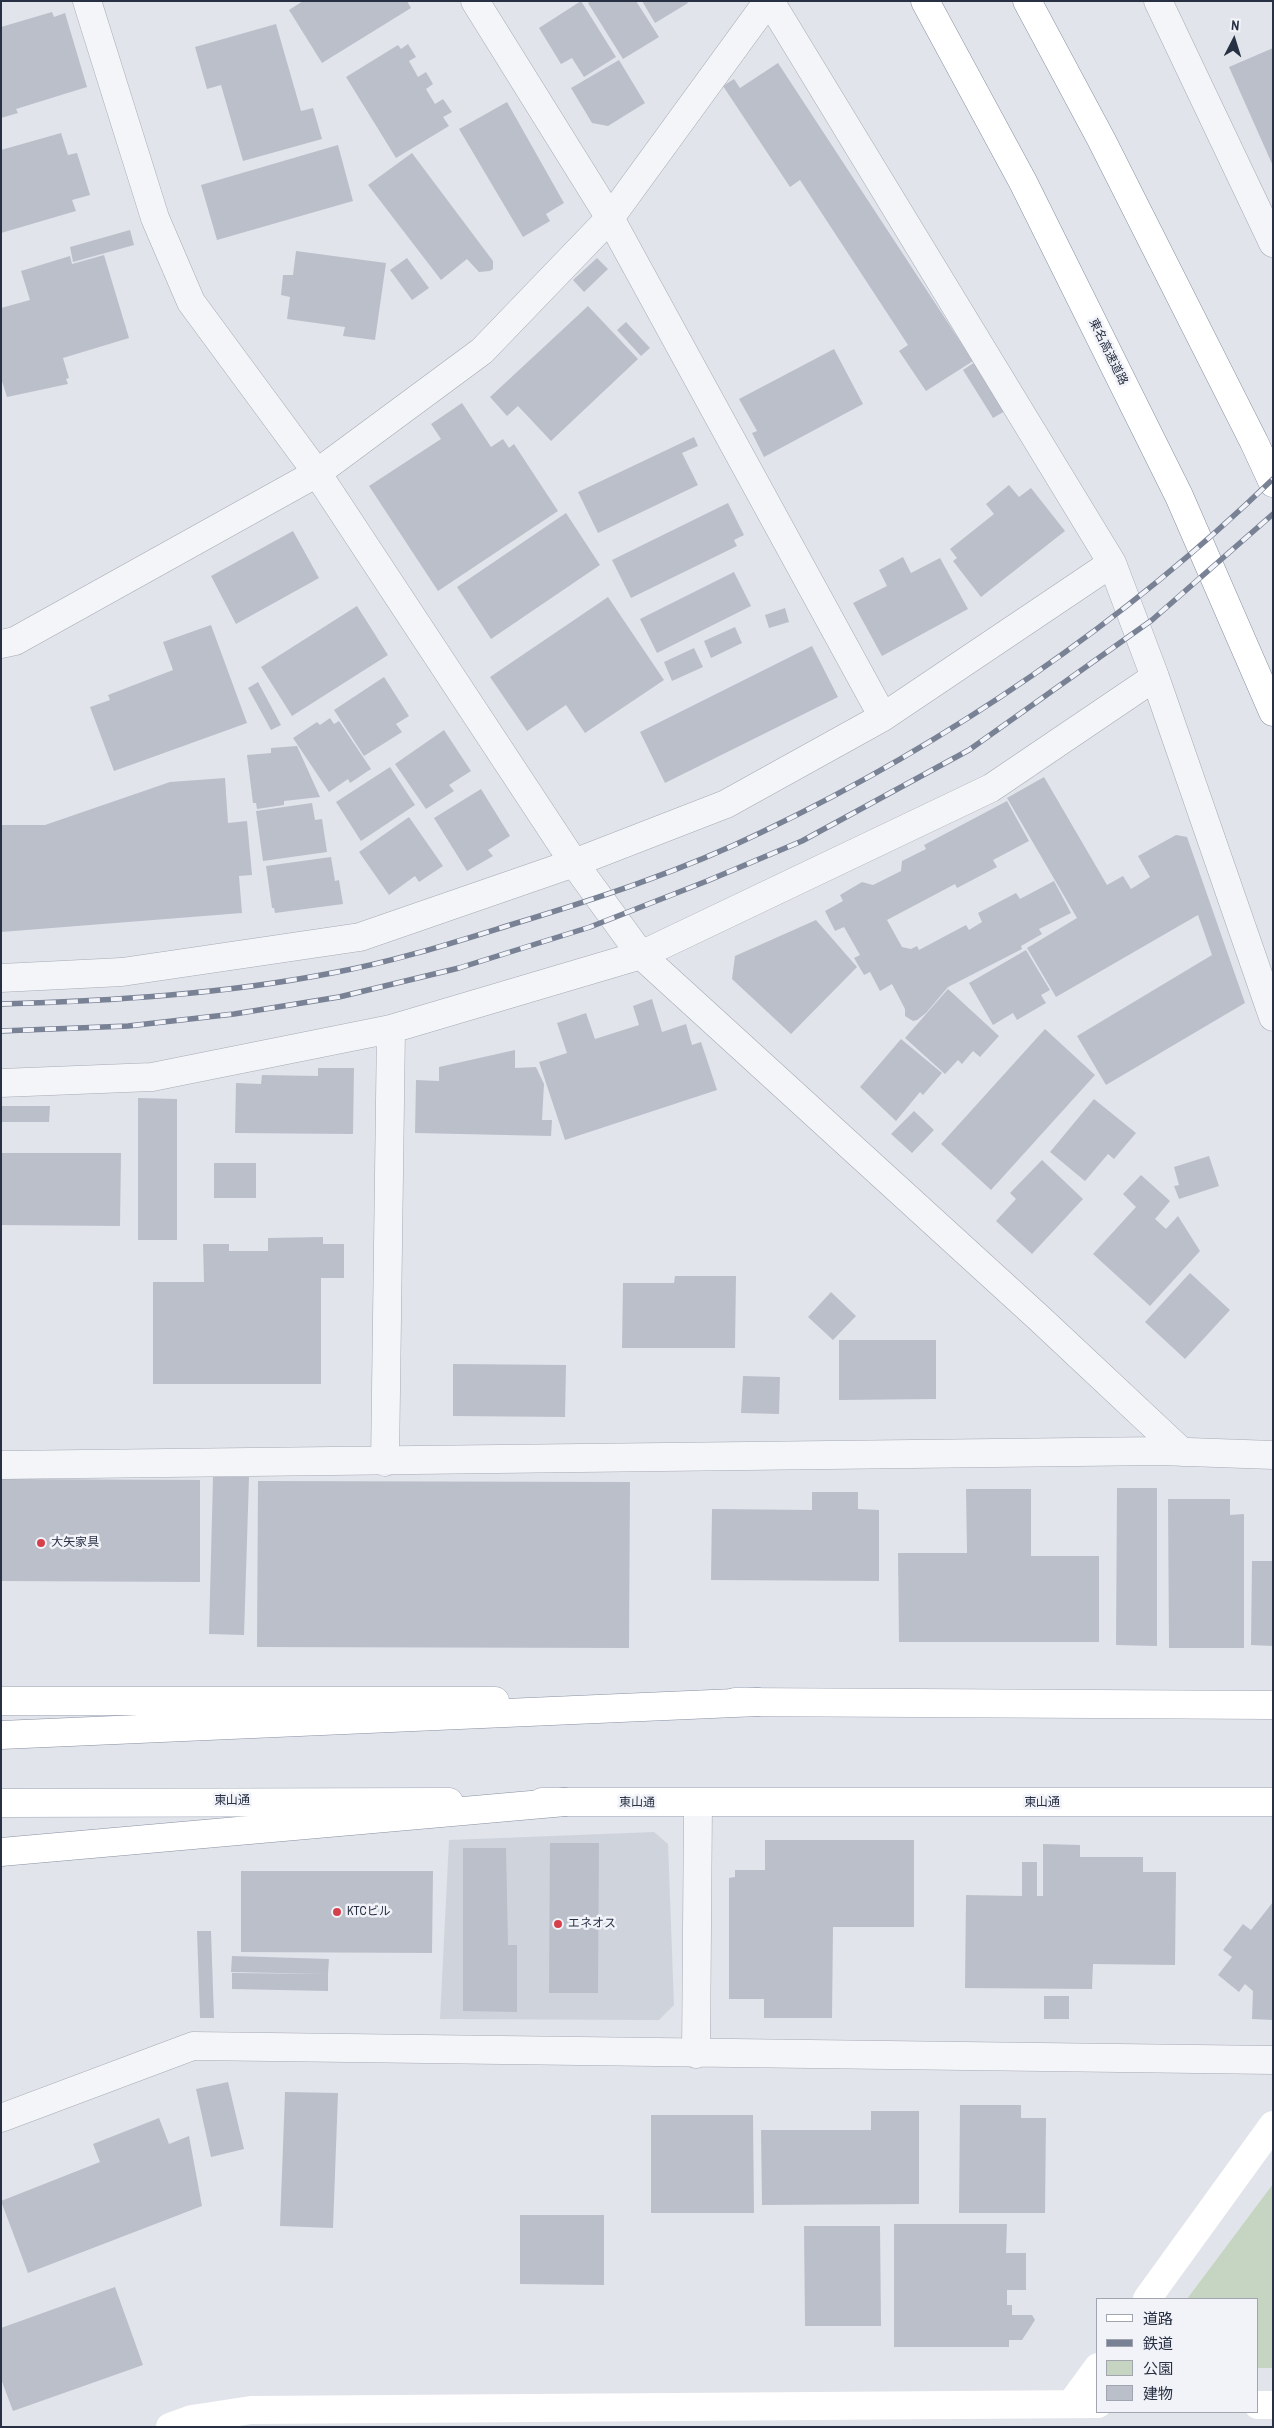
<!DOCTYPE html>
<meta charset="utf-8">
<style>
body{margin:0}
#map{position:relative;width:1274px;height:2428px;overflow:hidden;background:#e1e4ea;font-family:"Archivo Narrow","Noto Sans JP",sans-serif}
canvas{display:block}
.frame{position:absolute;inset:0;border:2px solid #283043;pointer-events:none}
.legend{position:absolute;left:1096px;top:2298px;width:162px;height:115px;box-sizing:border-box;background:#f1f3f8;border:1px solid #a1a5b0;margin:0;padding:6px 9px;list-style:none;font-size:15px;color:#283043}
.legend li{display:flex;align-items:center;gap:10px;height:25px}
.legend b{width:25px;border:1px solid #a1a5b0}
.north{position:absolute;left:1209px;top:15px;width:50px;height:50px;-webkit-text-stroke:4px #f1f3f8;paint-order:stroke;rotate:5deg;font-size:14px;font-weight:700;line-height:20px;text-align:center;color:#283043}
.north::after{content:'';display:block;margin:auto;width:18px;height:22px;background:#283043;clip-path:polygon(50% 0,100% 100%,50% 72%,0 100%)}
</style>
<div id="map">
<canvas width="1274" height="2428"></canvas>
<div class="frame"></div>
<ul class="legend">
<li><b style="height:6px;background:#fff"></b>道路</li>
<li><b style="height:6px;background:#798295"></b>鉄道</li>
<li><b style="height:14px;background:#c5d5c2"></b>公園</li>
<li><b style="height:14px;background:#bbbfca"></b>建物</li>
</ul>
<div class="north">N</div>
</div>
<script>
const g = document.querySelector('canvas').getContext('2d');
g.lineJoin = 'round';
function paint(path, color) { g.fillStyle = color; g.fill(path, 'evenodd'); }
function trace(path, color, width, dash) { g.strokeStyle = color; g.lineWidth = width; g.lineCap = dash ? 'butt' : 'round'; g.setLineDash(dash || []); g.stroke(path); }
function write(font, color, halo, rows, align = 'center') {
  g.font = font + ' "Archivo Narrow","Noto Sans JP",sans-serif'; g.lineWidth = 5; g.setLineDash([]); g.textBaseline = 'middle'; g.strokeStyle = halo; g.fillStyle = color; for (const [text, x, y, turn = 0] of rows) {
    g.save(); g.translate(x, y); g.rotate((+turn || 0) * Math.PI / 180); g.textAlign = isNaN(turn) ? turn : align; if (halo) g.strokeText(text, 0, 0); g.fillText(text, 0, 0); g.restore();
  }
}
paint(new Path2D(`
 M654,1832L668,1844L674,2005L659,2020L440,2019L449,1840Z`), '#cfd3dc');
paint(new Path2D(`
 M1273,2184V2368H1258V2299H1187Z`), '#c5d5c2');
paint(new Path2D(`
 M303,1H407L411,8L322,63L289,10Z
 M581,1L616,57L584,77L572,58L561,64L539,28Z
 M591,1H636L659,37L623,59L588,3Z
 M642,1H687L688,3L655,23Z
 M52,12L54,17L65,13L87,87L16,109L18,113L1,118V27Z
 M276,24L301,111L313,108L322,139L243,161L221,85L207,89L195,47Z
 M408,44L416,57L409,61L418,77L426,72L433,84L426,89L435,104L443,99L452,112L443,117L449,126L396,158L346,77L398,45L401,49Z
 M1273,48V166L1229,67Z
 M619,60L645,103L608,126L592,123L571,88Z
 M778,63L973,361L926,391L899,351L908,345L800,180L790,187L723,86L734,79L740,88Z
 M507,102L564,203L546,214L550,221L523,237L459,129Z
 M61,133L68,155L77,153L90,195L72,200L76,211L1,233V150Z
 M338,145L353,201L217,240L201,185Z
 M412,153L493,261V269L490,271L479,272L467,259L441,280L368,185Z
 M130,230L134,245L73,262L70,247Z
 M296,251L386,263L375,340L343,336L345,327L287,319L290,297L281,295L283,275H293Z
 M104,255L129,338L63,358L69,378L66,379L68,384L7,397L1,378V308L30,300L21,271L70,256L72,264Z
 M407,258L429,288L412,300L390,270Z
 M597,258L608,269L584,292L573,280Z
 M588,306L638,359L551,441L518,406L507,416L490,397Z
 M626,322L650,348L641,356L617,330Z
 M834,349L863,404L764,457L752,433L757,431L739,399Z
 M975,362L1005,411L993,418L963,370Z
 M462,403L491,447L503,439L509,448L514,444L558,511L438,591L369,486L441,439L431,424Z
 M694,437L698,446L682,453L698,485L598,533L578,492Z
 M1009,485L1019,497L1031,488L1065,531L981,597L953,561L957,558L950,549L994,514L986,504Z
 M728,503L744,535L734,540L737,546L631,598L612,560Z
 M566,513L600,565L491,639L457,587Z
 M293,531L319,578L236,624L211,576Z
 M903,557L911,573L940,558L968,609L882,656L853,603L887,586L879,570Z
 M734,572L751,606L657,653L640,619Z
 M608,597L664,680L585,733L566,705L527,731L490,677Z
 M357,606L388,655L292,716L261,667Z
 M785,608L789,622L769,628L765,615Z
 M211,625L247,723L114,771L90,707L110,700L108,695L173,670L163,642Z
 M735,627L742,643L711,658L704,641Z
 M812,646L838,697L665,783L640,732Z
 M694,648L703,667L672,681L664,662Z
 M384,677L409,716L396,724L402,732L364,756L334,710Z
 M258,682L281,725L271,730L248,688Z
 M330,718L334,724L339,721L371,769L350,783L348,779L329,792L293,738L317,722L320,725Z
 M444,730L471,771L449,785L454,791L426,809L395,764Z
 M297,746L320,797L284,801V805L257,809L256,803H253L247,755L271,753V748Z
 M390,767L415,805L361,841L336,802Z
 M1044,777L1107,885L1123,876L1131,889L1150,877L1138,856L1176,835L1187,837L1245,1003L1106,1085L1077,1036L1212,955L1198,915L1056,997L1027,948L1077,918L1007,798Z
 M225,778L228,823L247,821L252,875L239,876L242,913L1,932V825H45L170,782Z
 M481,789L510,836L488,850L493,856L467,871L434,818Z
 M1007,801L1029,841L993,860L997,867L957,888L955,884L887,920L902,947L911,949L917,946L919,950L966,925L969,930L982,922L978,913L1016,893L1020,899L1054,881L1071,913L1039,929L1042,934L1021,946L1022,949L948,987L926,1013L917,1020L913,1021L905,1016V1009L892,984L880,991L870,972L864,975L854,958L860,955L844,927L835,931L825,911L843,901L840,895L862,882L873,885L901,871L902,861L926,849L924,845Z
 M312,803L315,820L322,819L327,852L263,861L256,811Z
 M409,817L443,866L419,882L415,876L389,895L359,852Z
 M331,857L335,881L339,880L343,904L275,913L274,908H272L266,866Z
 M816,920L857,967L791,1034L732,979L735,956Z
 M1026,950L1050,990L1041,995L1046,1003L1017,1020L1013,1013L993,1025L969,983Z
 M948,989L999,1036L980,1057L973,1051L962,1064L958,1060L945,1074L905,1038Z
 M652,999L662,1032L686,1024L692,1045L701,1042L717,1090L565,1140L539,1062L567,1053L557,1023L586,1013L595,1039L639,1025L633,1006Z
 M1045,1029L1095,1075L991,1190L941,1144Z
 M901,1039L942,1073L923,1095L920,1092L896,1121L860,1087Z
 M515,1050V1068L536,1067L544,1084L542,1120H552L551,1136L415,1133L416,1080L439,1081V1067Z
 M318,1068H354L353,1134L235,1133L236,1083L261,1084L262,1075L318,1076Z
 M138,1098L177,1099V1240H138Z
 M1094,1099L1136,1133L1114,1159L1108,1154L1085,1181L1050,1152Z
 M1,1106H50L49,1122H1Z
 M914,1111L934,1130L912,1153L891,1134Z
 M1,1153H121L120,1226L1,1225Z
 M1209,1156L1219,1186L1179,1199L1174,1186L1179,1185L1174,1167Z
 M1042,1160L1083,1199L1032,1254L996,1221L1016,1199L1010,1193Z
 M214,1163H256V1198H214Z
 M1141,1175L1170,1201L1155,1219L1166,1229L1178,1216L1200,1251L1150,1306L1093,1254L1136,1207L1123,1194Z
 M323,1237V1244H344V1278H321V1384H153V1282H204L203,1244H229V1251H268V1238Z
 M1190,1273L1230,1310L1185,1359L1145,1322Z
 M675,1276H736L735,1348H622L623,1283H674Z
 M831,1292L856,1316L833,1340L808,1317Z
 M839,1340H936V1399L839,1400Z
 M453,1364L566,1365L565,1417L453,1416Z
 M743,1376L780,1377L779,1414L741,1413Z
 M213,1477H249L244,1635L209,1634Z
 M1,1479L200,1480V1582L1,1581Z
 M258,1481L630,1482L629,1648L257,1647Z
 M1117,1488H1157V1646L1116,1645Z
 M966,1489H1031V1556H1099V1642H899L898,1553H967Z
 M812,1492H858V1509L879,1510V1581L711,1580L712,1509L812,1510Z
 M1168,1499H1230V1515L1244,1514V1648H1169Z
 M1252,1561H1273V1646L1251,1645Z
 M765,1840H914V1927H833L832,2018H764V1999H729V1878L735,1877V1870H765Z
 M550,1843H599L598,1993H549Z
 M1043,1844L1080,1845V1857H1143V1872H1176L1175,1965L1093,1964L1092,1989L965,1988L966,1895L1022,1896V1862H1037V1896H1043Z
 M463,1848H506L508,1945H517V2012L463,2011Z
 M241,1871H433L432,1953L241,1952Z
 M1273,1902V2020L1252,2019L1253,1991L1245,1984L1239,1992L1218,1975L1232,1957L1223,1950L1243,1924L1251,1930Z
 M197,1931H211L214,2018H200Z
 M232,1956L329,1959L328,1974L231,1972Z
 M232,1973L328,1974V1991L232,1989Z
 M1044,1996H1069V2019H1044Z
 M228,2082L244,2149L211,2157L196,2089Z
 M285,2092L338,2093L333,2228L280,2226Z
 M960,2105H1021V2118H1046L1045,2213H959Z
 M871,2111H919V2204L762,2205L761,2130H871Z
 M651,2115H753L754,2213H651Z
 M159,2118L169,2144L189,2136L202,2206L28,2273L1,2201L100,2162L93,2144Z
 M520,2215H604V2285L520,2284Z
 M894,2224H1007L1006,2253H1026V2290H1007V2305H1012V2315H1032L1035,2320L1022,2340H1009V2347H894Z
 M804,2226H880L881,2326H805Z
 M115,2287L143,2365L13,2411L1,2379V2328Z`), '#bbbfca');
const street = new Path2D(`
 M87,1L155,218L191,302L317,473L574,863L641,955L1039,1318L1182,1452
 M475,1L610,218L883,717
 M770,1L1112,563L1155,677L1273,1017
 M1158,1L1273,243
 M1,644L15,641L317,473L482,351L610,218L768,1
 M1,978L122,972L360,937L574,863L726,804L883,717L1112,563
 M1,1083L152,1077L391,1029L641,955L991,788L1155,677
 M385,1462L391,1029
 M1,1465L1160,1451L1273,1455
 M696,2054L698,1804
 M1,2118L193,2046L1273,2060`);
const primary = new Path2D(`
 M1,1701H495
 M735,1702L1273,1705
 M542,1802H1273
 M1,1803L449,1802`);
const highway = new Path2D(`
 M925,1L1023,182L1179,496L1273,712
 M1027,1L1101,139L1254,442L1273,483
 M1,1735L758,1702
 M1,1852L565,1802`);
trace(street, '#a6aab5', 29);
trace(primary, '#9fa7b7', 29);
trace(highway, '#8790a2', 29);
trace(street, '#f4f5f8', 28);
trace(new Path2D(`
 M1147,2299L1273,2125
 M1071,2404L1098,2367
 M1258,2405H1273
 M170,2427L192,2419L251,2410L1098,2404`), '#fff', 28);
trace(primary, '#fff', 28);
trace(highway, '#fff', 28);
const rail = new Path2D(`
 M1,1004C111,1001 224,994 332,973C393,962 452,943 510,925C596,899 682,871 762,832C948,743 1125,622 1273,479
 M1,1031L128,1026L234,1014L339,997L459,968L590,927L707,881L802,841L969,750L1152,620L1273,514`);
trace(rail, '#798295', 5.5);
trace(rail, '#f1f3f8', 4, [11]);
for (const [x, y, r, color] of [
 [41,1543,5,"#d5404b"],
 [337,1912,5,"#d5404b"],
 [558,1924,5,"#d5404b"]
]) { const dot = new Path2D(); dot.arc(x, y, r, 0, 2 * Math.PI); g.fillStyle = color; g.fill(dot); trace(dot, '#f1f3f8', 2); }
write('12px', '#283043', '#f1f3f8', [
 ["東名高速道路",1108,352,64],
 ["東山通",232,1801],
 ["東山通",637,1803,1],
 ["東山通",1042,1803]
]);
write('12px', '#283043', '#f1f3f8', [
 ["大矢家具",51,1543],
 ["KTCビル",347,1912],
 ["エネオス",568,1924]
], 'left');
</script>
